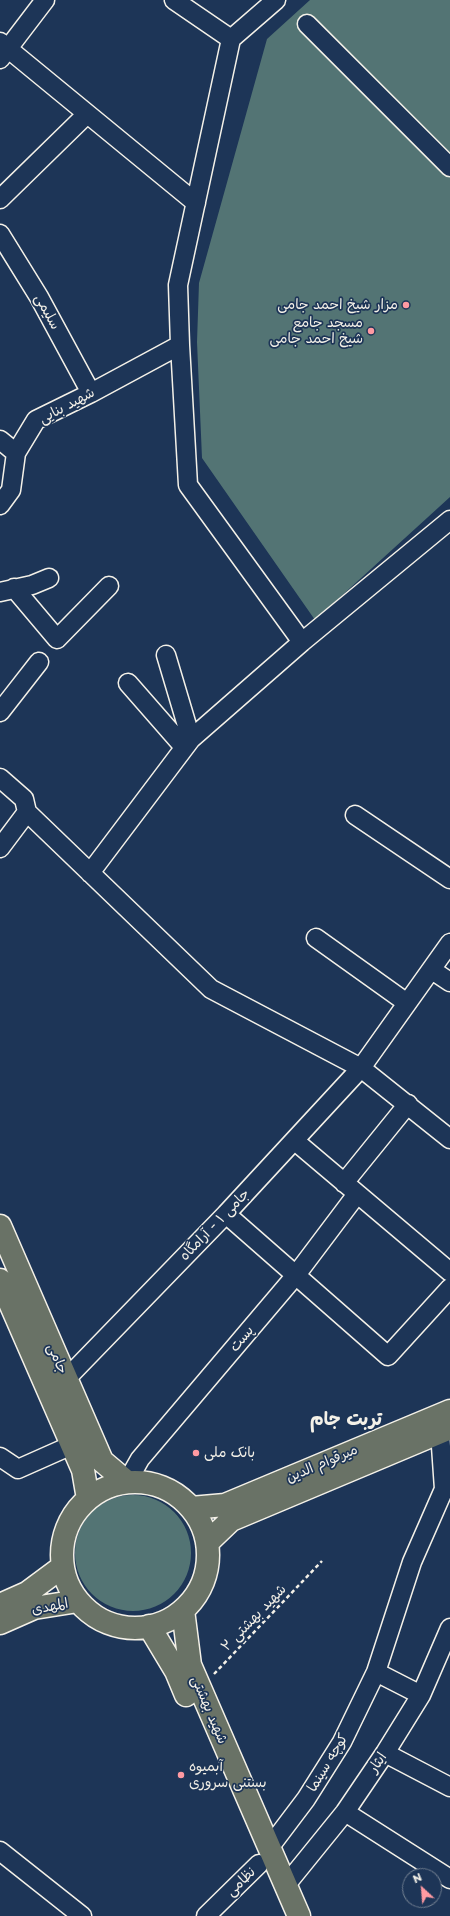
<!DOCTYPE html>
<meta charset="utf-8">
<style>
body{margin:0}
#map{position:relative;width:450px;height:1916px;overflow:hidden;background:#1d3557;font-family:"Playpen Sans",sans-serif}
canvas{display:block}
.north{position:absolute;left:402px;top:1868px;width:40px;height:40px;box-sizing:border-box;background:#1d3557;border:1px solid #738091;border-radius:50%;rotate:334deg;font-size:11px;font-weight:700;line-height:16px;text-align:center;color:#f4f1e8}
.north::after{content:'';display:block;margin:auto;width:14px;height:18px;background:#ff9aa2;clip-path:polygon(50% 0,100% 100%,50% 72%,0 100%)}
</style>
<div id="map">
<canvas width="450" height="1916"></canvas>
<div class="north">N</div>
</div>
<script>
const g = document.querySelector('canvas').getContext('2d');
g.lineJoin = 'round';
function paint(path, color) { g.fillStyle = color; g.fill(path, 'evenodd'); }
function trace(path, color, width, dash) { g.strokeStyle = color; g.lineWidth = width; g.lineCap = dash ? 'butt' : 'round'; g.setLineDash(dash || []); g.stroke(path); }
function write(font, color, halo, rows, align = 'center') {
  g.font = font + ' "Playpen Sans","Playpen Sans Arabic",sans-serif'; g.lineWidth = 3.5; g.setLineDash([]); g.textBaseline = 'middle'; g.strokeStyle = halo; g.fillStyle = color; for (const [text, x, y, turn = 0] of rows) {
    g.save(); g.translate(x, y); g.rotate((+turn || 0) * Math.PI / 180); g.textAlign = isNaN(turn) ? turn : align; if (halo) g.strokeText(text, 0, 0); g.fillText(text, 0, 0); g.restore();
  }
}
paint(new Path2D(`
 M310,0H450V497L315,620L202,458L197,342L199,283L267,39Z
 M75 1553a58 58 0 1 1 116 0a58 58 0 1 1-116 0Z`), '#537474');
const minor = new Path2D(`
 M174,0L231,39
 M276,0L231,39L178,285L180,345L188,485L302,642
 M307,24L450,167
 M0,42L196,203
 M0,59L45,0
 M0,199L87,114
 M0,234L39,297L91,393
 M0,440L16,453
 M0,505L11,490L16,453L36,420L91,393L180,345
 M14,588L57,639L109,586
 M0,592L32,585L49,578
 M166,655L191,739
 M128,683L184,747
 M0,712L39,662
 M0,778L24,799L27,812
 M27,812L211,989L361,1068L450,1139
 M355,815L450,879
 M0,848L27,812
 M90,873L191,739L302,642L450,520
 M316,938L407,1003
 M432,970L450,982
 M295,1141L450,1272
 M344,1183L408,1104
 M226,1214L388,1356L450,1288
 M66,1379L226,1214L361,1068L450,943
 M0,1457L18,1469L72,1445
 M127,1482L140,1459L296,1275L357,1194
 M376,1672L421,1695
 M385,1753L450,1787
 M345,1812L450,1879
 M269,1848L306,1799L342,1742L376,1672L412,1562L444,1489L440,1432
 M0,1851L82,1916
 M285,1886L345,1812L385,1753L421,1695L450,1628
 M206,1916L259,1864`);
const major = new Path2D(`
 M0,1226L102,1461L127,1482
 M0,1280L83,1470L88,1499
 M62 1555a73 73 0 1 1 146 0a73 73 0 1 1-146 0Z
 M191,1508L225,1505L450,1411
 M207,1543L231,1520L450,1428
 M0,1605L27,1593L62,1567
 M183,1610L190,1665L299,1916
 M0,1623L34,1608L78,1601
 M149,1626L176,1671L186,1695`);
trace(minor, '#f4f1e8', 21);
trace(major, '#f4f1e8', 25);
trace(new Path2D(`
 M214,1674L322,1561`), '#f4f1e8', 2.5, [4, 3]);
trace(minor, '#1d3557', 18);
trace(major, '#697266', 22);
for (const [x, y, r, color] of [
 [406,305,4,"#ff9aa2"],
 [371,331,4,"#ff9aa2"],
 [196,1453,4,"#ff9aa2"],
 [181,1775,4,"#ff9aa2"]
]) { const dot = new Path2D(); dot.arc(x, y, r, 0, 2 * Math.PI); g.fillStyle = color; g.fill(dot); trace(dot, '#1d3557', 1.5); }
write('14px', '#f4f1e8', '#1d3557', [
 ["مزار شیخ احمد جامی",398,305],
 ["مسجد جامع",363,323],
 ["شیخ احمد جامی",363,339],
 ["بانک ملی",204,1453,"left"],
 ["آبمیوه",189,1767,"left"],
 ["بستنی سروری",189,1783,"left"]
], 'right');
write('14px', '#f4f1e8', '#1d3557', [
 ["سلیمی",47,312,61],
 ["شهید بنایی",67,406,-28],
 ["جامی ۱ - آرامگاه",215,1225,-46],
 ["پست",242,1339,-50],
 ["جامی",57,1359,67],
 ["میرقوام الدین",322,1464,-23],
 ["المهدی",50,1607,-11],
 ["شهید بهشتی ۲",254,1618,-46],
 ["شهید بهشتی",209,1710,67],
 ["کوچه سینما",328,1763,-59],
 ["ایثار",378,1763,-56],
 ["نظامی",241,1882,-44]
]);
write('bold 18px', '#f4f1e8', '#1d3557', [
 ["تربت جام",346,1420]
]);
</script>
